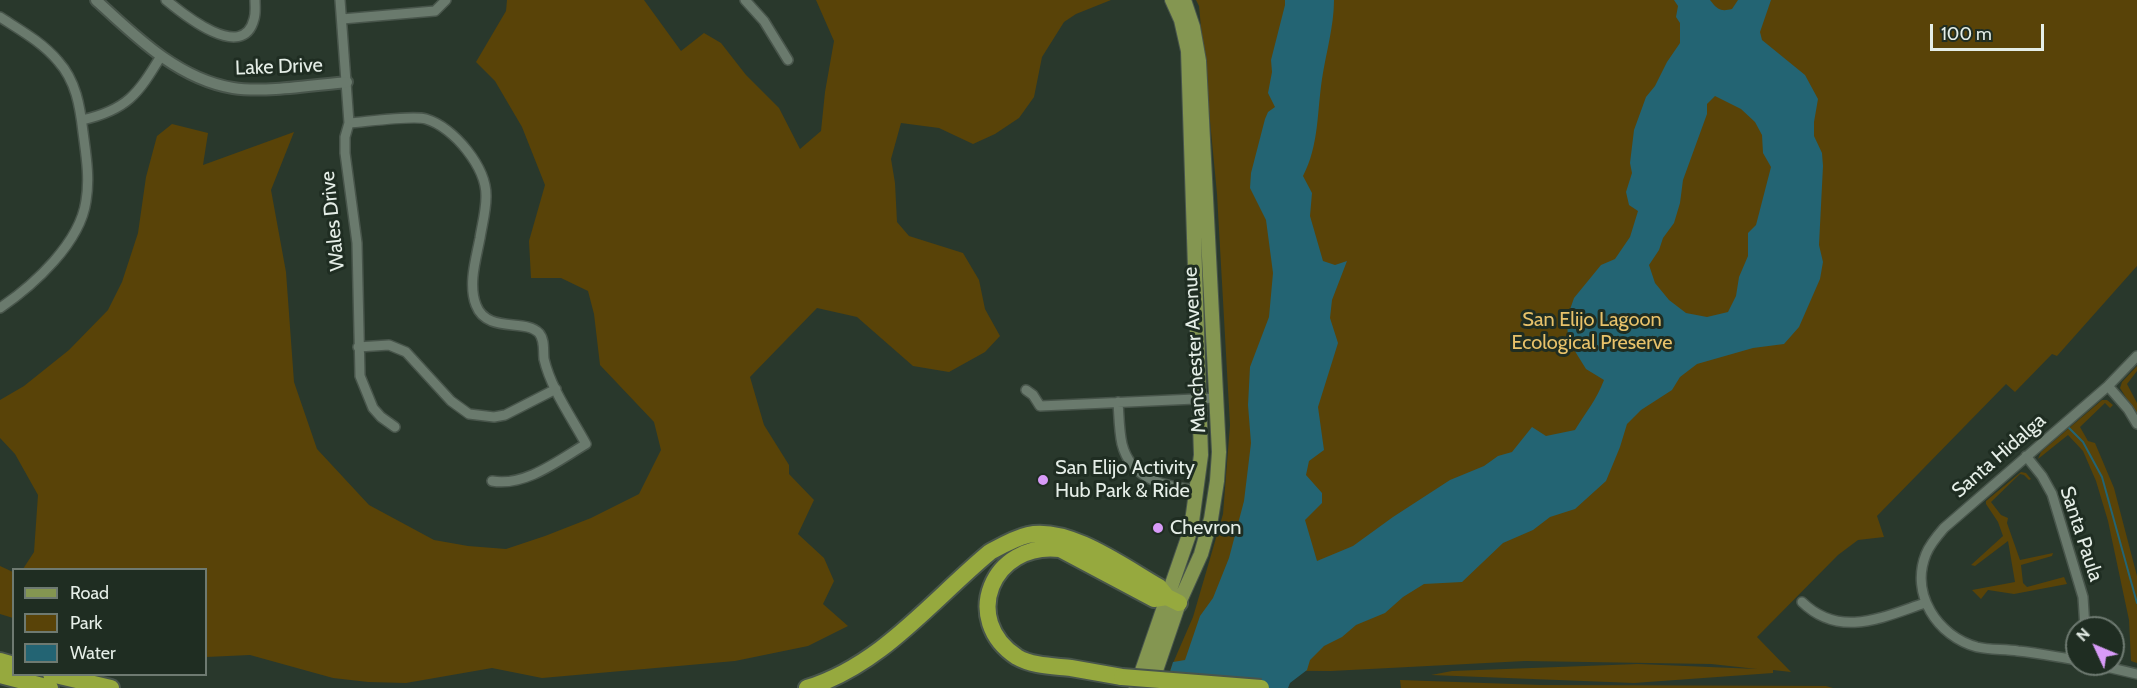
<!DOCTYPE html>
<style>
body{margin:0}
#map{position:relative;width:2137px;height:688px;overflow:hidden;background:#29382c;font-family:Cabin,sans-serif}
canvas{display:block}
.legend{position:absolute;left:12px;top:568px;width:195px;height:108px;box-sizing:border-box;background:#1f2d22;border:2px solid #6e7a71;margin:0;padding:8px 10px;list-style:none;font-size:18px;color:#e5eee7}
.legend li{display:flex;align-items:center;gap:12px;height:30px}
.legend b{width:30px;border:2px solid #6e7a71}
.north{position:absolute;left:2065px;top:616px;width:60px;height:60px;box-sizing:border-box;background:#1f2d22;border:2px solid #6e7a71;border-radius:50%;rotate:314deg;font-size:16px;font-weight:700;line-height:24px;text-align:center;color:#e5eee7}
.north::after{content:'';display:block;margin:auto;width:21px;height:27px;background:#d89bf8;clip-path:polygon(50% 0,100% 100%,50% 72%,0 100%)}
.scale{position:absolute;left:1930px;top:24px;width:114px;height:27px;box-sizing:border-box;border:3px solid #e5eee7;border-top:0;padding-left:8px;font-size:18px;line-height:21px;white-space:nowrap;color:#e5eee7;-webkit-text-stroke:4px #1f2d22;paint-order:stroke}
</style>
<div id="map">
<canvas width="2137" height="688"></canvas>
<ul class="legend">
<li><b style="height:8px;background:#849651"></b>Road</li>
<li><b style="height:16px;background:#594308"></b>Park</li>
<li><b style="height:16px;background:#236473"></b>Water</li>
</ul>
<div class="north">N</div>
<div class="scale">100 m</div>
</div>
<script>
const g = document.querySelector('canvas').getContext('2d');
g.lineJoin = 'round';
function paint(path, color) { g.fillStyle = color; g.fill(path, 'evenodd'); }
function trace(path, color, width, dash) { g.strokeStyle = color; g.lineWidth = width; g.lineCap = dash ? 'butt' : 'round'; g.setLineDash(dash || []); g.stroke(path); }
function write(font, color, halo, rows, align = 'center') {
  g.font = font + ' Cabin,sans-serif'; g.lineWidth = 6; g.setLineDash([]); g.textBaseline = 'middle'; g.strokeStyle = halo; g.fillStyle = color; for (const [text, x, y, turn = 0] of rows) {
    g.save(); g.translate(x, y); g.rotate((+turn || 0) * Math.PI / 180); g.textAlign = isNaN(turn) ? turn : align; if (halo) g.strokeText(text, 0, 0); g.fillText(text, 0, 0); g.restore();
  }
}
paint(new Path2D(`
 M507,0H644L681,51L704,33L721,43L746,75L779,108L800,149L821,131L825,92L834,41L816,0H1111L1076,14L1064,22L1042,57L1034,97L1019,118L995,134L973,144L939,128L901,123L891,159L895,183L897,222L909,236L963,253L979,280L985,309L1000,336L985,352L949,372L913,366L857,317L817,308L750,377L764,425L789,465V474L814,500L798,534L824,558L834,581L823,604L848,626L808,646L735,661L542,678L492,668L406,683L368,682L333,678L250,655L206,657V570L23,569L34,552L38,495L15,454L0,438V400L24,386L69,350L108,310L122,282L138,233L146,177L157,136L172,124L208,133L203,165L294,132L271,190L286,272L294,382L317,449L369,505L434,540L468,546L506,549L545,536L591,518L639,494L661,450L654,422L600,365L594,314L588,291L561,278H531L529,241L545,185L522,127L495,81L476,62L506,11Z
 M1196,0H2137V266L2057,356L2052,354L2015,392L2006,384L1877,516L1884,537L1858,540L1838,555L1757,637L1791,672L1773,670V673L1634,683L1431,675L1452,671L1638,664L1757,669L1711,664L1525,661L1331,671L1170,670L1193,617L1223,514L1230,425L1217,194L1199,6Z
 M2137,366V371L2127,384L2137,403V415L2120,388L2122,382Z
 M2102,400H2107L2113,405L2110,408L2105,403L2080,427L2088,441L2095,443L2114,488L2137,576V663L2131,661L2129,620L2108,521L2096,481L2083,451L2068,435L2038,459L2041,452Z
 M2021,472L2026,473L2031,479L2029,480L2024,475L2020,474L1991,502L2001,515L2008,518L2007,523L2020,560L2053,553L2052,556L2021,565L2023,583L2027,587L2064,577L2067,584L2014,594L1988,590L1981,599L1972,590L2015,582L2008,541L1975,566L1971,565L2003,536L1998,522L1986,504V501Z
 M0,566L13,572V618L0,614Z
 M1400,680L1541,685L1826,686L1833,688H1401Z`), '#594308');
paint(new Path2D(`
 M1285,0H1334C1334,26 1326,53 1322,79C1317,112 1319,146 1303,176L1312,193L1310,216L1323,261L1335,265L1347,261L1332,300L1330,318L1338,343L1318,407L1324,450L1309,461L1306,475L1322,493V503L1305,520L1317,561L1353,546L1393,517L1450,480L1484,466L1498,456L1512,452L1532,427L1546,436L1575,430C1586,412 1597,399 1604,380L1586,369L1568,340L1567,318L1574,298L1601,265L1615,259L1630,237L1638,211L1629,205L1626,192L1632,173L1630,163L1634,130L1646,97L1655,86L1667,62L1680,43V23L1676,17L1678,6L1674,0H1710C1717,9 1720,12 1732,9L1738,0H1771L1760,32L1762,40L1805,75L1818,99L1814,122V136L1822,153L1823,166L1819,245L1823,262L1820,279L1799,327L1784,344L1753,348L1697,364L1680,377L1672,390L1641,410L1627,424L1620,447L1606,481L1575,509L1550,517L1533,530L1503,543L1462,582L1424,584L1403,597L1385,613L1356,625L1342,637L1324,646L1310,660L1307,670L1290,683L1288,688H1165L1173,662L1185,660L1200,616L1213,598L1229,558L1244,501L1251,443L1248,405L1250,367L1269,317L1273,273L1266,220L1250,188L1251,173L1265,119L1268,112L1275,107L1268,93L1272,72L1271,60L1285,5ZM1715,96L1741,109L1755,122L1762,135L1763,153L1771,167L1756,225L1748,233V256L1739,277L1736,296L1728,312L1707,317L1686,313L1669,300L1655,283L1649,265L1659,250L1663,238L1674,223L1680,203L1683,180L1707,114V104Z`), '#236473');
trace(new Path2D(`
 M2068,427L2083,442L2102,477L2137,603`), '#236473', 2);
const minor = new Path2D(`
 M166,0C183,14 243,63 254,19C256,13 255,6 255,0
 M340,0L349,123L345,137V153L357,243L360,376L373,408L381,417L395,427
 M745,0L764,21L788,60
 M0,17C20,30 42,42 58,61C76,81 80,106 83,132C86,155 90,178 86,201C80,243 34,285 0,308
 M342,19L435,11L446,0
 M82,120C127,110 138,94 161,56
 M349,123C365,122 413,115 426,119C454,127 487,168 486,197C486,211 482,225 480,238C476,259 468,284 476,305C487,334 525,318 539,333C545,340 543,350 544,359C551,389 572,418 586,444C559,460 525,487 492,481
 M358,347L389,345L406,352L451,401L469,414L494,417L505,415L556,389
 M2108,386L2128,409L2137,424
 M1026,390L1033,395L1040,406L1217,398
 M1118,402C1119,415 1119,431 1122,444C1131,480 1166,487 1198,490
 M2026,456L2042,476L2052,494L2083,597L2085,628
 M1802,602C1840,639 1883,617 1925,603
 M2077,660C2057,657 2038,653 2018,651C2005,649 1989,650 1977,647C1937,636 1910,594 1926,554C1930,544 1937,536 1944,528L2108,386L2137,356
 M2094,664L2137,674`);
const tertiary = new Path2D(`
 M96,0C135,36 178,79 233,88C264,93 314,85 347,82`);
const primary = new Path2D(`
 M1136,688L1191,529L1201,455L1188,51L1181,20L1172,0
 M1150,688L1179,603L1201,554L1211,519L1217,481L1219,452L1199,61L1193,27L1184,0`);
const motorway = new Path2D(`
 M0,661L14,665
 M51,674L111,688
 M0,675L50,688
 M1122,677C1105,674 1088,671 1071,668C1054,666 1032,666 1017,657C960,620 992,541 1060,549L1154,599L1167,597
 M807,688C882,665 932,600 990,552C1003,545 1015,538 1028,535C1069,526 1124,567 1159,587L1167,597L1179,603`);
trace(minor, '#48554b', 12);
trace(tertiary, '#48554b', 14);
trace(primary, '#48554b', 16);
trace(motorway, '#48554b', 20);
trace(minor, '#6a7a6d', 9);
trace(tertiary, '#6a7a6d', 10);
trace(primary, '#849651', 14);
trace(motorway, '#96a93e', 16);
const motorwayBridge = new Path2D(`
 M1122,677L1261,688`);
trace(motorwayBridge, '#48554b', 20, []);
trace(motorwayBridge, '#96a93e', 16);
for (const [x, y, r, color] of [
 [1043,480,6,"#d89bf8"],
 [1158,528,6,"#d89bf8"]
]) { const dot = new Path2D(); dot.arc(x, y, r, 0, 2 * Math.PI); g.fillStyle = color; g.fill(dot); trace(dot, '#1f2d22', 2); }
write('20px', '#e5eee7', '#1f2d22', [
 ["Lake Drive",279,67,-2],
 ["Wales Drive",333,221,-96],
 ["Manchester Avenue",1195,350,-93],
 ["Santa Hidalga",1999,456,-41],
 ["Santa Paula",2081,534,72]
]);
write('20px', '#e8c26a', '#1f2d22', [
 ["San Elijo Lagoon",1592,320],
 ["Ecological Preserve",1592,343]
]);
write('20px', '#e5eee7', '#1f2d22', [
 ["San Elijo Activity",1055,468],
 ["Hub Park & Ride",1055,491],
 ["Chevron",1170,528]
], 'left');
</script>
